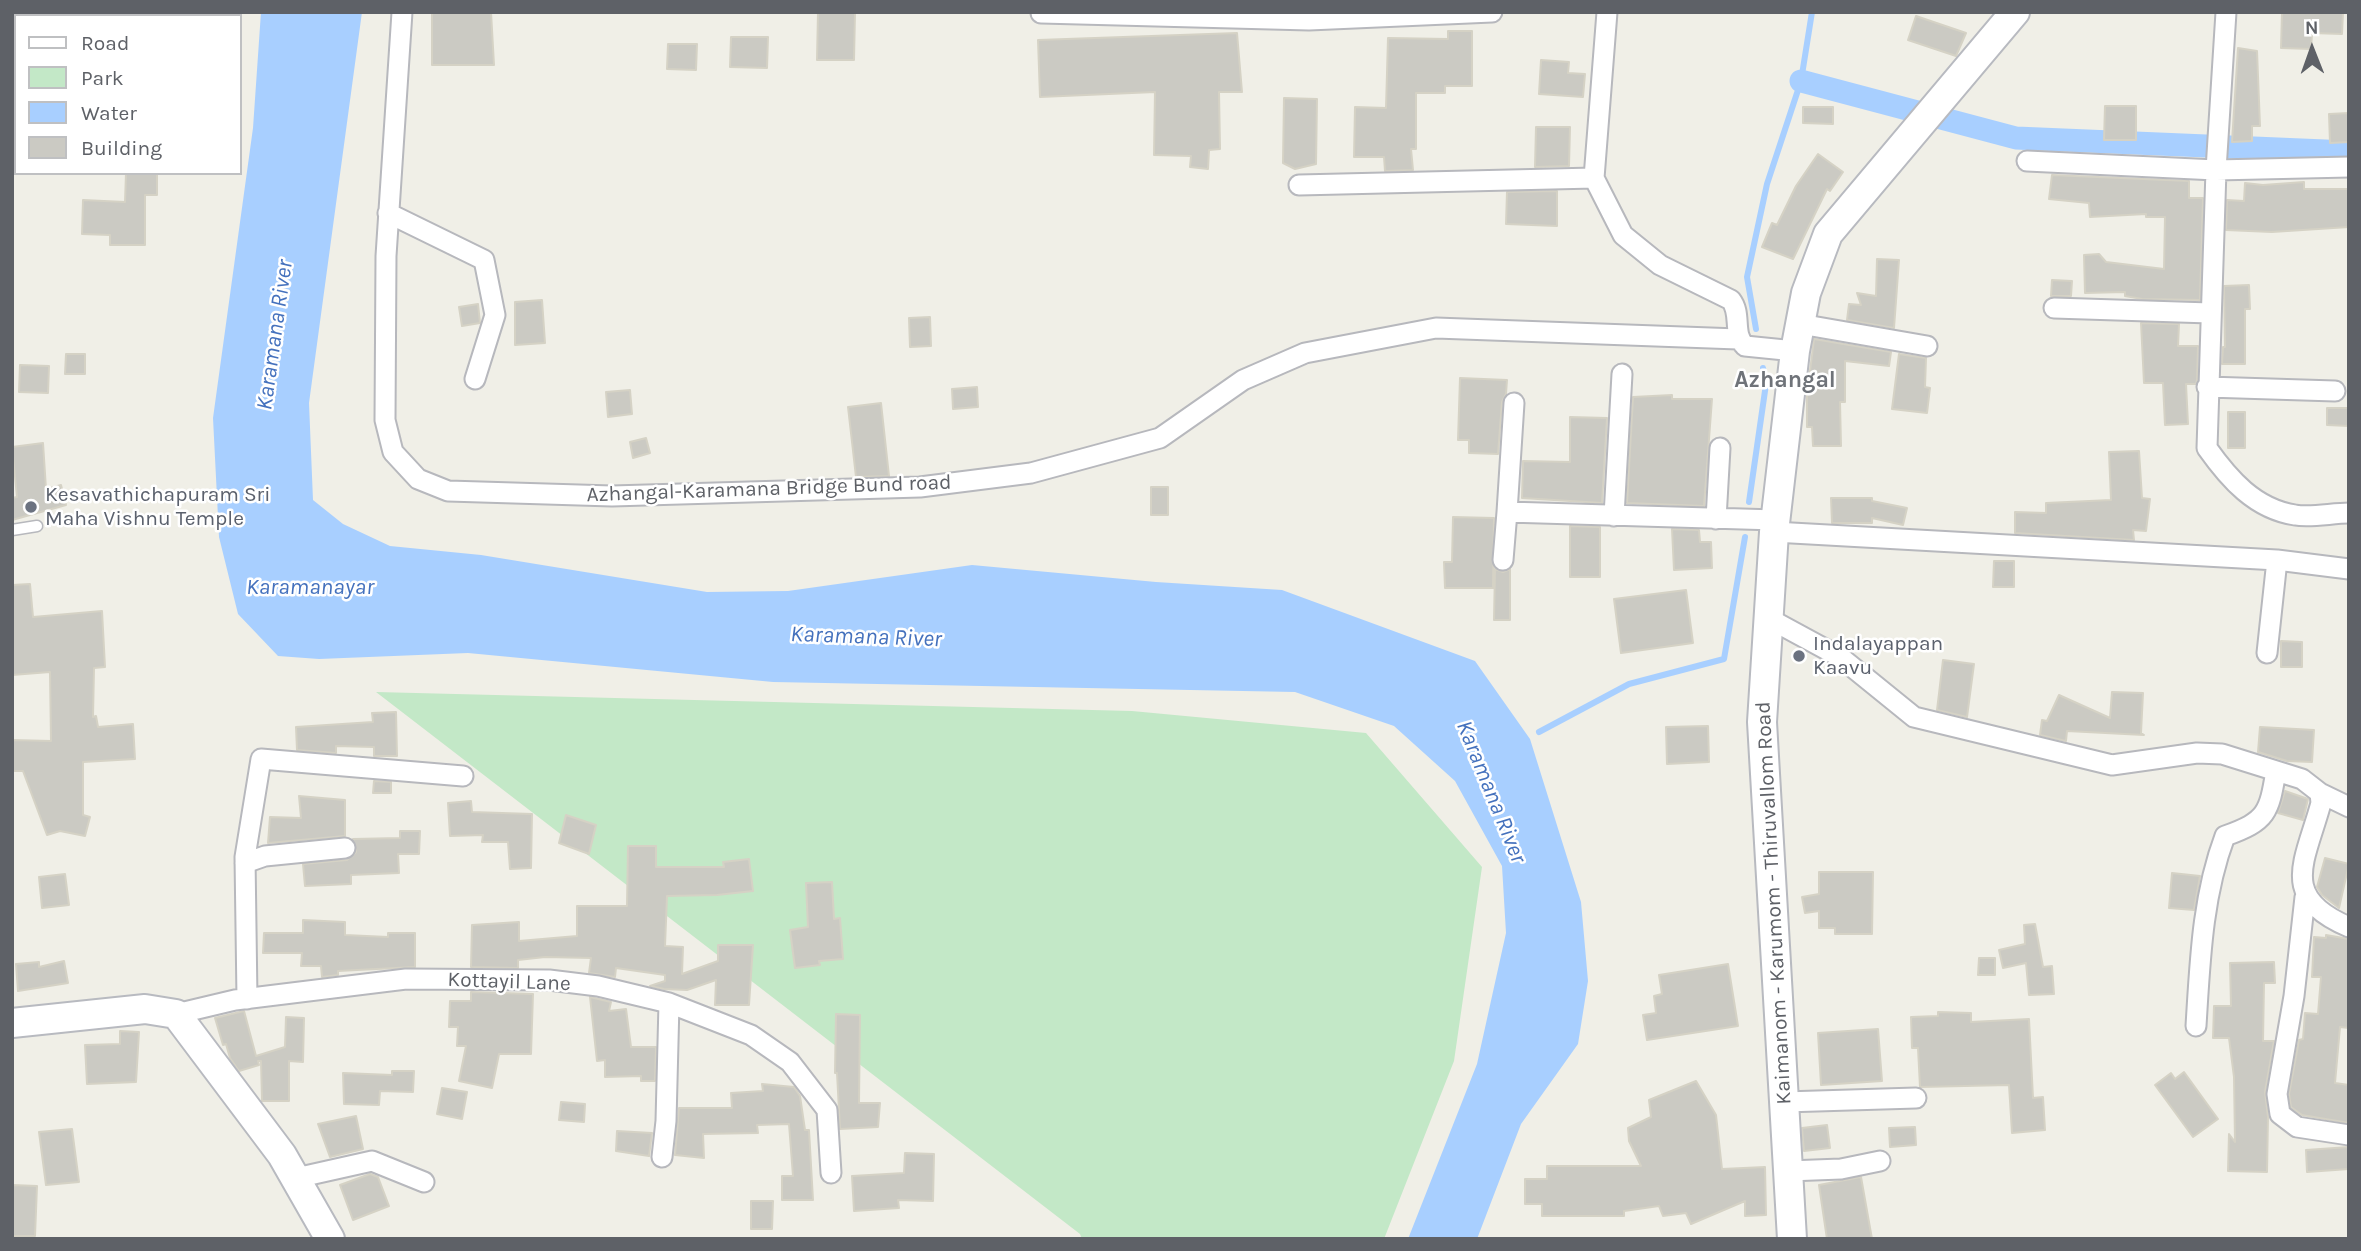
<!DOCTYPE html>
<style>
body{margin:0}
#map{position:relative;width:2361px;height:1251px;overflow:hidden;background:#f0efe7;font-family:Karla,sans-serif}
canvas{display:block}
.frame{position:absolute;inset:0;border:14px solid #5e6167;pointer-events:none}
.legend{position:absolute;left:14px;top:14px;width:228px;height:161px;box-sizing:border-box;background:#fff;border:2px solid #bfc0c2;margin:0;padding:9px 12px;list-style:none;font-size:21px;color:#5e6167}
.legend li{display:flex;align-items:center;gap:14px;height:35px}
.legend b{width:35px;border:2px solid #bfc0c2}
.north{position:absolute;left:2277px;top:14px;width:70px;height:70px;-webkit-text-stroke:5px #fff;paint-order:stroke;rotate:359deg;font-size:19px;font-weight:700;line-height:28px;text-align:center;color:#5e6167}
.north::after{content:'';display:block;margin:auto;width:24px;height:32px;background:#5e6167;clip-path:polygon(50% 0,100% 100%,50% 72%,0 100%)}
</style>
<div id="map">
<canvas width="2361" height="1251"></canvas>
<div class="frame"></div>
<ul class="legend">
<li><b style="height:9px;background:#fff"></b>Road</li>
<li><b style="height:19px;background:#c3e8c7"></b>Park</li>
<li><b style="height:19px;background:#a8cfff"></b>Water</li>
<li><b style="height:19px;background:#cbcac3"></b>Building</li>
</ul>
<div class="north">N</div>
</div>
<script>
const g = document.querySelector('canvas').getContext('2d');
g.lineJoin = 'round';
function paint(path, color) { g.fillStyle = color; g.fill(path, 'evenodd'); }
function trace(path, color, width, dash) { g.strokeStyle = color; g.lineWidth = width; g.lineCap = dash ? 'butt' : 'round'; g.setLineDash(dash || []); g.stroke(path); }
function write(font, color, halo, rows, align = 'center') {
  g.font = font + ' Karla,sans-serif'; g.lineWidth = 5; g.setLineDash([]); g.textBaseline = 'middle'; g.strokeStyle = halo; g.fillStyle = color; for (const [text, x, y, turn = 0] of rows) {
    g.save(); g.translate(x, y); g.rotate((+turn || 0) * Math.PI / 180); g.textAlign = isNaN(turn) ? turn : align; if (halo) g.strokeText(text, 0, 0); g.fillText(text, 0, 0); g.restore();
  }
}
paint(new Path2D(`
 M376,692L1132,711L1366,733L1482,867L1454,1061L1384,1239H1082L1080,1234Z`), '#c3e8c7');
paint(new Path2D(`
 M261,12H362L309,403L313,500L343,524L390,546L481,555L707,592L788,591L972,565L1156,582L1282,590L1475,661L1530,739L1581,902L1588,981L1578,1044L1521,1124L1477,1239H1408L1477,1064L1506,933L1502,866L1455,781L1394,726L1295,692L773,682L468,653L319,659L278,656L238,614L219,537L213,418L253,128Z`), '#a8cfff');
trace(new Path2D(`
 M1756,329L1747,277L1767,184L1801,81L1812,12
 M1749,502L1766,384L1763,368
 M1539,732L1629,684L1724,659L1745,537`), '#a8cfff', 6);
trace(new Path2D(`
 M1801,81L2016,138L2349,152`), '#a8cfff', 23);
const building = new Path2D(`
 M491,12L494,65H432V13Z
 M818,12H855L854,60H817Z
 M2282,12H2343L2342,34L2312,33L2311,49L2281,48Z
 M1916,16L1966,33L1956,56L1908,40Z
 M1448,31H1472V86H1445V93H1416V149H1411L1413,170L1385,171L1384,157H1354L1355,107L1386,108L1388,38L1448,39Z
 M1237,33L1242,92H1219L1220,149L1209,150L1208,169L1190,167L1191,156L1154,155L1155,92L1040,97L1038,40Z
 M731,37H768L767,68L730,67Z
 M668,44H697L696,70L667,69Z
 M2238,48L2257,51L2260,126H2252V141L2232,142Z
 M1541,60L1569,62L1568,73L1585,74L1583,97L1539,94Z
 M1284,98L1317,99L1316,164L1295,169L1283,163Z
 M2105,106H2136V140H2104Z
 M1803,107H1833V124L1803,123Z
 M2349,113V142L2330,143L2329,114Z
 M1536,127H1570L1569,166L1535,167Z
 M1818,154L1843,172L1830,191L1827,189L1793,259L1762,247L1772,223L1777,225L1796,186Z
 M126,173H157V195H145V245H110V235L82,234L83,200L125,202Z
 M2052,175L2189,181V198H2203L2200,300L2142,299L2125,296V292L2085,293L2084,255L2099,254L2106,262L2164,269L2165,217H2146V214L2090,217L2089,203L2049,199Z
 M2304,182V189H2349V227L2272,232L2226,230L2227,200L2244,201L2245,183L2263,185Z
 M1557,191V226L1506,224L1507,192Z
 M1877,259L1899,260L1894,328L1847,320L1849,304L1861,305L1857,293L1876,296Z
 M2052,280L2072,281L2071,296H2051Z
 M2249,285L2250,309H2245V364H2222L2223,347H2225L2224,286Z
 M542,300L545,343L515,345V302Z
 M478,304L480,323L462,326L459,307Z
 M930,317L931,346L910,347L909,318Z
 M2141,323L2179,324L2178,346H2198L2197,380L2196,384H2186L2188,424L2165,425L2163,383H2144Z
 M1814,339L1891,352L1889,366L1845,361V402H1840L1841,446H1813L1812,427H1807V395Z
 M66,354H85V374H65Z
 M1899,354L1926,358L1925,387L1930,388L1927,413L1892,409Z
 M20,365L49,366L48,393L19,392Z
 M1460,378L1507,380L1506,394L1502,402L1498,454L1469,453V440H1458Z
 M977,387L978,407L953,409L952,389Z
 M630,390L632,414L608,417L606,392Z
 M1672,395V399H1712L1704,506L1627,503L1633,397Z
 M881,403L889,476L856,477L848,407Z
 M2327,408H2349V426L2327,425Z
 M2228,412H2245V448H2228Z
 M1570,417L1607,418L1602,503L1522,498L1523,461L1570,462Z
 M646,438L650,453L633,458L630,442Z
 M43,443L46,489L61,485L66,505L12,520V498L17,497L12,447Z
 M2139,451L2142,498L2150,499L2146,531L2133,530L2134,540L2015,533V512L2046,513V503L2111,500L2109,452Z
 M1151,487H1168V515H1151Z
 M1831,498H1872V501L1907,508L1903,525L1872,518V523H1832Z
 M1453,517L1494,518L1493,588H1445L1444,562H1452Z
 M1570,526L1600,527V577H1570Z
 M1672,529L1699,530L1700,542H1711L1712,568L1674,570Z
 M1994,561H2014V587H1993Z
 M1495,569L1503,572L1510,569V620H1494Z
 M30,584L33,617L102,611L105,667L94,668L93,717L96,716L98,727L133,724L135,759L83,762V815L90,817L85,836L60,831L47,835L23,771H12V740L51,741L50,672L12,675V585Z
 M1686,590L1693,643L1621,653L1614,599Z
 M2281,641L2302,642V667H2281Z
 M1943,660L1974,664L1967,717L1937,710Z
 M2112,692L2143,693L2141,733L2144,735L2067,731L2066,741L2040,735L2042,720L2047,721L2059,695L2110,718Z
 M396,712L397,756H374V747L336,746V753L297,750L296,727L373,722L372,713Z
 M1708,726L1709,762L1667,764L1666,727Z
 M2260,727L2314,730L2312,762L2287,761L2258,752Z
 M374,781L391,782V793H373Z
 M2285,791L2308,799L2303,820L2278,813Z
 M299,796L345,800V836L268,843L270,817L301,818Z
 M471,801L472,812L532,814L531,868L510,869L508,842H482L483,835L450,836L448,803Z
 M566,815L596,825L589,854L559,843Z
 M400,831H420L419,854H398L399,873L351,875V884L305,886L303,864L347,860L356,852L353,839L400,838Z
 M628,846H656V867H724L723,862L749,859L753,891L717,895L667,896L665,946L683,947L682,974L718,961V945H753L749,1005H715L716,980L687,990L664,989L650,986L665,981V975L616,968L615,977L589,973L591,958L545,957L518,960V968L471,967L472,925L519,922V941L577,936V906H627Z
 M2325,858L2349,864L2339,908L2322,895L2317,887Z
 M1819,872H1873L1872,934H1835V928H1819V911L1805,913L1802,897L1819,894Z
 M2172,873L2200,876L2194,910L2169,908Z
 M65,874L69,905L42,908L39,877Z
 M832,882L834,919L840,918L843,959L819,961L820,965L795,968L790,930L808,927L806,883Z
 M303,920L345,922V935L388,937V933H415V967L338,971V975L322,977L321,966H301L302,953H263L264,933H303Z
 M2035,924L2043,967L2052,966L2054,994L2029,995L2026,963L2003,968L1999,950L2025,944L2024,925Z
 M2326,935L2349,939V1028L2340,1027L2335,1083L2349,1085V1123L2302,1115L2291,1107L2289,1094L2299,1040L2303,1039L2305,1013L2318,1014L2321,977H2312L2314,937L2326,938Z
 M1979,958H1995V975H1978Z
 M64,961L68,983L18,991L16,964L39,962V967Z
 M2274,962L2275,983H2264L2263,1041H2274L2265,1092L2268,1117L2267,1172L2228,1171L2229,1134L2235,1142L2234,1077L2229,1038H2213L2214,1006H2231L2230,963Z
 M1728,964L1738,1026L1647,1040L1643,1015L1656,1013L1654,996L1662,994L1659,975Z
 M471,992L533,994L531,1054H499L492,1088L459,1081L466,1046H457L458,1027H449L450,1001H471Z
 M590,997L611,1002L609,1011L626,1009L631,1047H656L655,1081H641V1076L605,1077V1060L597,1061Z
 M244,1011L256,1056L285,1047L286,1017L304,1018L303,1062L289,1061V1101H262L261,1061H258L259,1065L239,1071L230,1058L226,1044L223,1045L215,1018Z
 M1938,1012L1971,1013V1022L2029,1019L2033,1098L2043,1097L2045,1130L2012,1133L2009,1085L1920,1087L1918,1048H1912L1911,1017L1938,1016Z
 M836,1014L860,1015L859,1103H880L878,1127L840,1129L837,1073H835Z
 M1878,1029L1882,1081L1821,1085L1818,1033Z
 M120,1031L139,1032L136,1082L87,1084L85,1045L120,1044Z
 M392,1071H414L413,1092L380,1091L379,1105L344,1104L343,1073L392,1075Z
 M2184,1072L2218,1119L2193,1137L2155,1085L2171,1073L2175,1079Z
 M1696,1081L1716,1115L1722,1169L1765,1167L1766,1215L1745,1216V1201L1691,1224L1686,1213L1663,1216L1659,1206L1624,1211V1216H1542V1204H1525V1179H1547V1166H1641L1629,1141L1628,1128L1651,1117L1649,1100Z
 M762,1084L794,1087L800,1096L805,1130H809L813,1200H782V1176H793L789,1124L757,1125L758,1133L703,1134L704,1158L675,1155L679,1108H732L731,1093L763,1091Z
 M442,1088L467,1092L462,1119L437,1114Z
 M561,1102L585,1104L584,1122L559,1120Z
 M356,1116L363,1149L330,1157L318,1124Z
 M1827,1125L1830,1148L1804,1151L1802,1128Z
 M1915,1127L1916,1145L1890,1147L1889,1128Z
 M72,1129L79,1182L46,1185L39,1132Z
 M617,1131L652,1133L649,1156L616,1151Z
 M2349,1147V1169L2307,1172L2306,1150Z
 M905,1153L934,1154L933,1201L898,1200L899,1208L854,1211L852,1176L904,1173Z
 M370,1174L378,1177L389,1206L353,1220L340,1185Z
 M1861,1177L1872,1239H1827L1819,1185Z
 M12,1185L37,1186L35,1236H12Z
 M751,1201H773L772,1229H751Z`);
paint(building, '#cbcac3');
trace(building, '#d5d2c5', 2);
const lane = new Path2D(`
 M12,530L37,526`);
const street = new Path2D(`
 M77,12V16
 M402,12L386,256L385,420L393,452L418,479L448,491L612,496L920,487L1031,473L1160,438L1243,380L1305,353L1436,328L1738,339
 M1607,12L1594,178L1623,235L1660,265L1731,300C1742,314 1732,333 1745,346L1795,351
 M2226,12L2216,170L2207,448C2229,479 2255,509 2295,515C2311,518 2332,513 2349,513
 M1041,13L1309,20L1492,12
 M12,48L16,47
 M2027,161L2216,170L2349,167
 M1299,185L1594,178
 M388,213L484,260L495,315L475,379
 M2054,308L2210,313
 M1800,324L1927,346
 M2207,387L2335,391
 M1507,512L1514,403
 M1614,516L1622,374
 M1716,519L1720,448
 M1774,532L2277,560L2349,569
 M1503,560L1507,512L1776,520
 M1768,618L1840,657L1914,717L2112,765L2197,753L2222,754L2302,779L2320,793L2321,803C2305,862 2278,897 2349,927
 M2267,653L2277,560
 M2320,793L2349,807
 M245,863L265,856L345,848
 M2305,897L2294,996L2277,1094L2280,1114L2297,1127L2349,1135
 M247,999L245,857L261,759L463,776
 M176,1014L235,1000L406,979L549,980L598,986L669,1003L751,1035L790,1062L827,1110L831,1173
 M2196,1026C2200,962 2202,897 2225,836C2267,821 2269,813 2276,771
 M1784,1102L1916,1098
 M662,1157L666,1121L669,1003
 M1788,1171L1841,1169L1880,1161
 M296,1178L372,1161L424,1182`);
const secondary = new Path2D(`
 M12,1023L145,1009L176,1014L282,1155L330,1239
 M1792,1239L1762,722L1774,532L1795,351L1806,293L1828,234L2015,12`);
trace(lane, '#b7b8bd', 13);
trace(street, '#b7b8bd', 23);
trace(secondary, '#b8bac0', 32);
trace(lane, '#fff', 10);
trace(street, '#fff', 19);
trace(secondary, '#fff', 28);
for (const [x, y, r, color] of [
 [31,507,7,"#6b7280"],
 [1799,656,7,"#6b7280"]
]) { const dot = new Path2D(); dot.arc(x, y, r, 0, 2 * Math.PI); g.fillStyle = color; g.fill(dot); trace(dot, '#fff', 2.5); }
write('21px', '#5e6167', '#fff', [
 ["Azhangal-Karamana Bridge Bund road",769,489,-2],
 ["Kaimanom - Karumom - Thiruvallom Road",1774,903,-93],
 ["Kottayil Lane",509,982,2]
]);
write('21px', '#5b616d', '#fff', [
 ["Kesavathichapuram Sri",45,495],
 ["Maha Vishnu Temple",45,519],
 ["Indalayappan",1813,644],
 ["Kaavu",1813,668]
], 'left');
write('italic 23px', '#4471bd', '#fff', [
 ["Karamana River",275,335,-82],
 ["Karamanayar",310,587],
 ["Karamana River",866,637,2],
 ["Karamana River",1491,792,68]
]);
write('bold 23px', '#6f7379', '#fff', [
 ["Azhangal",1785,380]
]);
</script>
